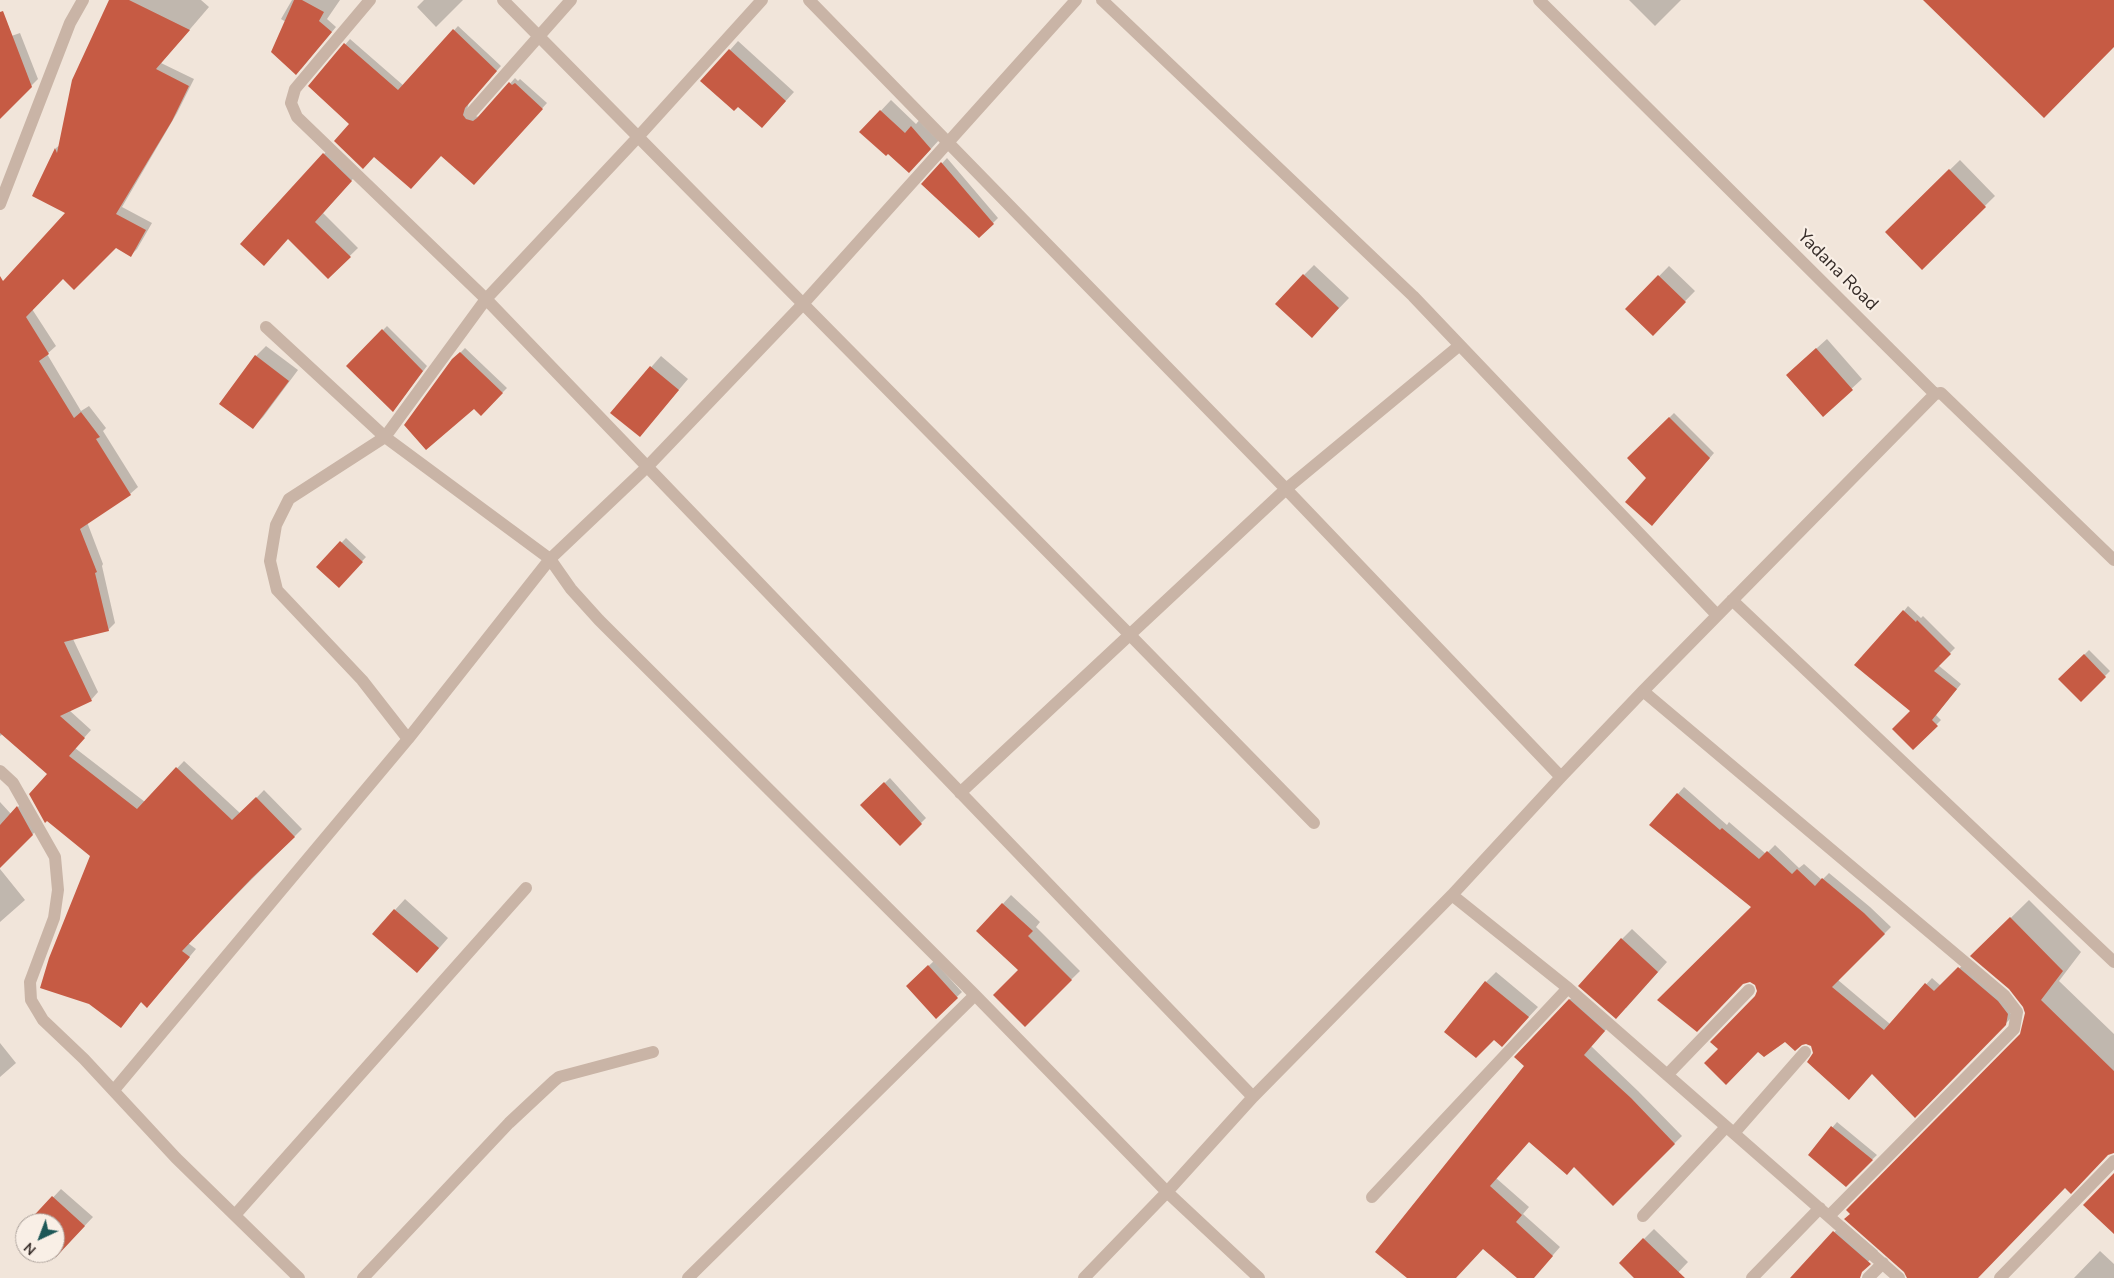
<!DOCTYPE html>
<style>
body{margin:0}
#map{position:relative;width:2114px;height:1278px;overflow:hidden;background:#f1e5da;font-family:"Nunito Sans",sans-serif}
canvas{display:block}
.north{position:absolute;left:15px;top:1213px;width:50px;height:50px;box-sizing:border-box;background:#f9efe6;border:1px solid #aba19a;border-radius:50%;rotate:223deg;font-size:14px;font-weight:700;line-height:20px;text-align:center;color:#352b27}
.north::after{content:'';display:block;margin:auto;width:18px;height:22px;background:#1d5757;clip-path:polygon(50% 0,100% 100%,50% 72%,0 100%)}
</style>
<div id="map">
<canvas width="2114" height="1278"></canvas>
<div class="north">N</div>
</div>
<script>
const g = document.querySelector('canvas').getContext('2d');
g.lineJoin = 'round';
function paint(path, color) { g.fillStyle = color; g.fill(path, 'evenodd'); }
function trace(path, color, width, dash) { g.strokeStyle = color; g.lineWidth = width; g.lineCap = dash ? 'butt' : 'round'; g.setLineDash(dash || []); g.stroke(path); }
function write(font, color, halo, rows, align = 'center') {
  g.font = font + ' "Nunito Sans",sans-serif'; g.lineWidth = 4.5; g.setLineDash([]); g.textBaseline = 'middle'; g.strokeStyle = halo; g.fillStyle = color; for (const [text, x, y, turn = 0] of rows) {
    g.save(); g.translate(x, y); g.rotate((+turn || 0) * Math.PI / 180); g.textAlign = isNaN(turn) ? turn : align; if (halo) g.strokeText(text, 0, 0); g.fillText(text, 0, 0); g.restore();
  }
}
paint(new Path2D(`
 M110,0H201L209,7L161,63L194,79L177,113L122,207L152,223L137,249L131,255L116,246L63,278L32,309L56,346L47,354L81,411L89,406L106,428L103,431L138,487L130,494L87,522L103,564L102,566L115,623L108,630L73,639L98,692L91,700L69,710L91,730L75,748L145,802L184,761L241,814L264,790L302,829L188,943L196,949L154,999L142,1001L121,1027L92,855L49,774L3,734L0,736V319L67,212L33,196L56,148L60,145Z
 M292,0H340L327,19L336,27L301,69L286,22L281,19Z
 M424,0H463L436,27L417,7Z
 M1629,0H1681L1655,26Z
 M458,26L501,66L469,102L467,110L471,115L479,117L482,115L515,78L518,81L520,79L547,103L478,179L442,154L350,124L310,86L350,39L404,86Z
 M20,33L38,79L0,117V40Z
 M738,41L794,92L762,127L730,50Z
 M891,100L916,124L922,117L940,139L919,162L888,152L861,132Z
 M332,146L359,172L323,213L358,248L328,277L289,238L324,154Z
 M947,158L998,218L979,237L923,184Z
 M1960,160L1995,196L1922,268L1886,232Z
 M1314,265L1349,298L1322,326L1304,275Z
 M1669,266L1695,291L1653,334L1627,309Z
 M387,326L427,366L393,411L348,366Z
 M1827,339L1862,379L1823,415L1798,365Z
 M266,346L298,370L263,417L253,427L256,356Z
 M465,348L507,388L481,414L453,360Z
 M661,356L688,379L649,425L612,412Z
 M1674,413L1714,453L1657,519L1648,478L1629,458Z
 M346,538L366,557L339,586L318,567Z
 M1908,606L1921,618L1923,616L1955,648L1938,665L1961,684L1936,715L1941,720L1913,748L1904,611Z
 M2089,650L2110,671L2081,700L2060,679Z
 M890,778L926,818L900,844L862,805Z
 M1684,787L1727,825L1729,822L1766,854L1775,845L1799,868L1804,864L1822,880L1829,873L1870,907L1891,927L1838,980L1890,1024L1932,978L1941,986L1966,962L2004,994L2012,1017L1915,1116L1872,1073L1814,1054L1812,1045L1785,1040L1758,1051L1720,1048L1758,992L1756,984L1751,981L1743,983L1753,907L1651,825Z
 M25,800L40,827L0,866V802L11,814Z
 M0,869L25,900L0,922Z
 M1011,895L1040,922L1036,927L1080,971L1025,1025L1020,970L978,931Z
 M405,899L448,938L427,962L374,933Z
 M2029,900L2081,952L2059,981L2114,1034V1148L2065,1187L1977,1278H1917L2021,1035L2026,1013L2025,1007L2010,988L1972,956Z
 M1632,929L1667,962L1626,1008L1622,939Z
 M934,961L962,992L936,1017L907,986Z
 M1496,972L1538,1007L1512,1035L1486,982Z
 M1577,993L1612,1023L1591,1046L1638,1091L1682,1136L1613,1204L1574,1166L1529,1141L1496,1178L1529,1207L1523,1214L1560,1247L1533,1278H1519L1483,1248L1454,1278H1409L1525,1065L1569,1000Z
 M0,1043L16,1063L0,1077Z
 M1837,1122L1877,1155L1846,1185L1809,1155Z
 M61,1189L93,1217L56,1256L53,1253H55V1223H29Z
 M1844,1222L1878,1251L1853,1278H1791Z
 M1654,1229L1688,1262L1673,1278H1636L1620,1263Z
 M2100,1251L2114,1264V1278H2074Z`), '#0003');
paint(new Path2D(`
 M109,0H129L190,30L156,69L189,86L172,121L116,214L146,230L131,257L116,248L74,290L63,279L26,317L49,354L39,361L74,418L81,412L100,437L96,439L131,495L80,529L97,572L95,573L109,631L64,642L92,701L60,716L85,738L69,756L137,809L176,767L232,820L256,797L295,837L252,878L182,951L190,957L147,1008L141,1002L121,1028L89,1004L40,988L49,958L90,856L47,821L45,823L29,794L47,774L0,733V276L3,281L65,213L32,196L55,148L57,153L72,80Z
 M294,0H302L324,12L319,21L332,32L296,75L271,52Z
 M1923,0H2114V47L2044,118Z
 M3,11L32,87L0,119V12Z
 M453,29L497,71L465,108L463,115L466,119L473,121L477,118L509,82L512,85L515,83L543,109L474,185L441,156L411,189L374,157L363,169L334,141L349,124L308,86L344,43L398,90Z
 M729,49L786,101L762,128L738,107L734,111L700,81Z
 M880,110L905,133L911,126L931,149L909,173L888,154L886,156L859,132Z
 M323,153L352,181L315,222L351,257L328,279L288,239L264,266L240,244Z
 M941,162L994,224L979,238L921,184Z
 M1949,169L1986,207L1922,270L1885,232Z
 M1303,274L1339,308L1312,338L1275,304Z
 M1658,275L1686,302L1653,336L1625,309Z
 M382,329L423,371L393,412L346,366Z
 M1816,348L1853,390L1823,417L1786,375Z
 M460,352L503,393L481,416L474,409L426,450L404,425L452,359Z
 M255,355L289,381L253,429L219,404Z
 M650,366L679,390L640,437L610,413Z
 M1669,417L1710,458L1652,526L1625,502L1646,478L1627,458Z
 M340,541L363,562L339,588L316,567Z
 M1903,610L1916,622L1917,620L1951,654L1934,671L1957,689L1932,720L1938,726L1913,750L1892,729L1910,711L1854,665Z
 M2084,654L2106,677L2081,702L2058,679Z
 M884,782L922,824L900,846L860,805Z
 M1677,793L1720,830L1722,828L1759,859L1767,851L1792,874L1797,869L1815,886L1822,878L1864,913L1885,934L1832,987L1884,1030L1925,983L1934,991L1958,967L1998,1001L2008,1014L2006,1025L1915,1118L1872,1074L1849,1100L1807,1062L1813,1053L1811,1046L1806,1044L1802,1045L1795,1051L1785,1042L1764,1057L1758,1052L1726,1085L1704,1063L1718,1049L1710,1042L1755,996L1757,991L1755,985L1750,982L1743,984L1697,1032L1657,1000L1751,907L1649,825Z
 M17,806L33,835L0,868V825Z
 M1002,903L1033,931L1028,936L1072,980L1025,1027L993,995L1018,970L976,931Z
 M394,909L439,948L417,973L372,934Z
 M2010,917L2063,971L2041,1000L2114,1071V1153L2108,1155L2071,1194L2065,1188L1978,1278H1907L1904,1272L1844,1219L1850,1214L1846,1210L2020,1034L2025,1013L2023,1007L2009,989L1970,956Z
 M1621,938L1658,972L1616,1019L1578,986Z
 M928,965L958,998L936,1019L906,986Z
 M1485,981L1529,1017L1502,1047L1494,1040L1476,1058L1444,1032Z
 M1569,999L1605,1031L1584,1055L1631,1098L1675,1144L1613,1206L1574,1167L1567,1175L1529,1142L1490,1186L1522,1215L1516,1222L1553,1256L1534,1278H1517L1483,1249L1456,1278H1407L1375,1252L1524,1066L1514,1057Z
 M1831,1126L1873,1160L1846,1187L1808,1155Z
 M2114,1173V1234L2083,1205Z
 M52,1196L85,1226L56,1257L51,1253H55V1223H27Z
 M1833,1231L1871,1264L1862,1272L1860,1278H1790Z
 M1643,1238L1685,1278H1634L1619,1263Z`), '#c65b44');
trace(new Path2D(`
 M370,0L295,89L291,103L297,117L486,299L1253,1097
 M503,0L1130,635L1314,823
 M809,0L1286,489L1561,777
 M1102,0L1413,296L1717,615
 M1539,0L1935,394L1941,393L2114,560
 M471,113L571,0
 M0,204L70,23L83,0
 M266,327L385,437L550,559L571,589L599,620L975,995L1167,1192L1259,1278
 M1732,600L2114,962
 M1643,691L2004,995L2017,1012L2014,1029L1829,1216
 M408,739L362,680L277,590L270,561L276,525L289,499L385,437L486,299L638,137L762,0
 M0,771L13,783L55,857L58,890L54,918L30,982L31,1000L43,1020L84,1059L176,1158L299,1278
 M960,793L1286,489L1460,345
 M1452,895L1568,988L1899,1278
 M1667,1075L1749,990
 M114,1090L408,739L550,559L647,467L802,305L1076,0
 M1734,1133L1805,1052
 M1372,1197L1568,988
 M235,1215L526,888
 M1643,1216L1726,1127
 M363,1278L509,1123L554,1081L559,1077L653,1052
 M688,1278L975,995
 M1084,1278L1167,1192L1253,1097L1452,895L1561,777L1643,691L1935,394
 M1752,1278L1820,1208
 M1868,1278L1883,1263
 M2000,1278L2114,1161`), '#c9b4a6', 12);
write('18px', '#352b27', '#f9efe6', [
 ["Yadana Road",1837,271,45]
]);
</script>
